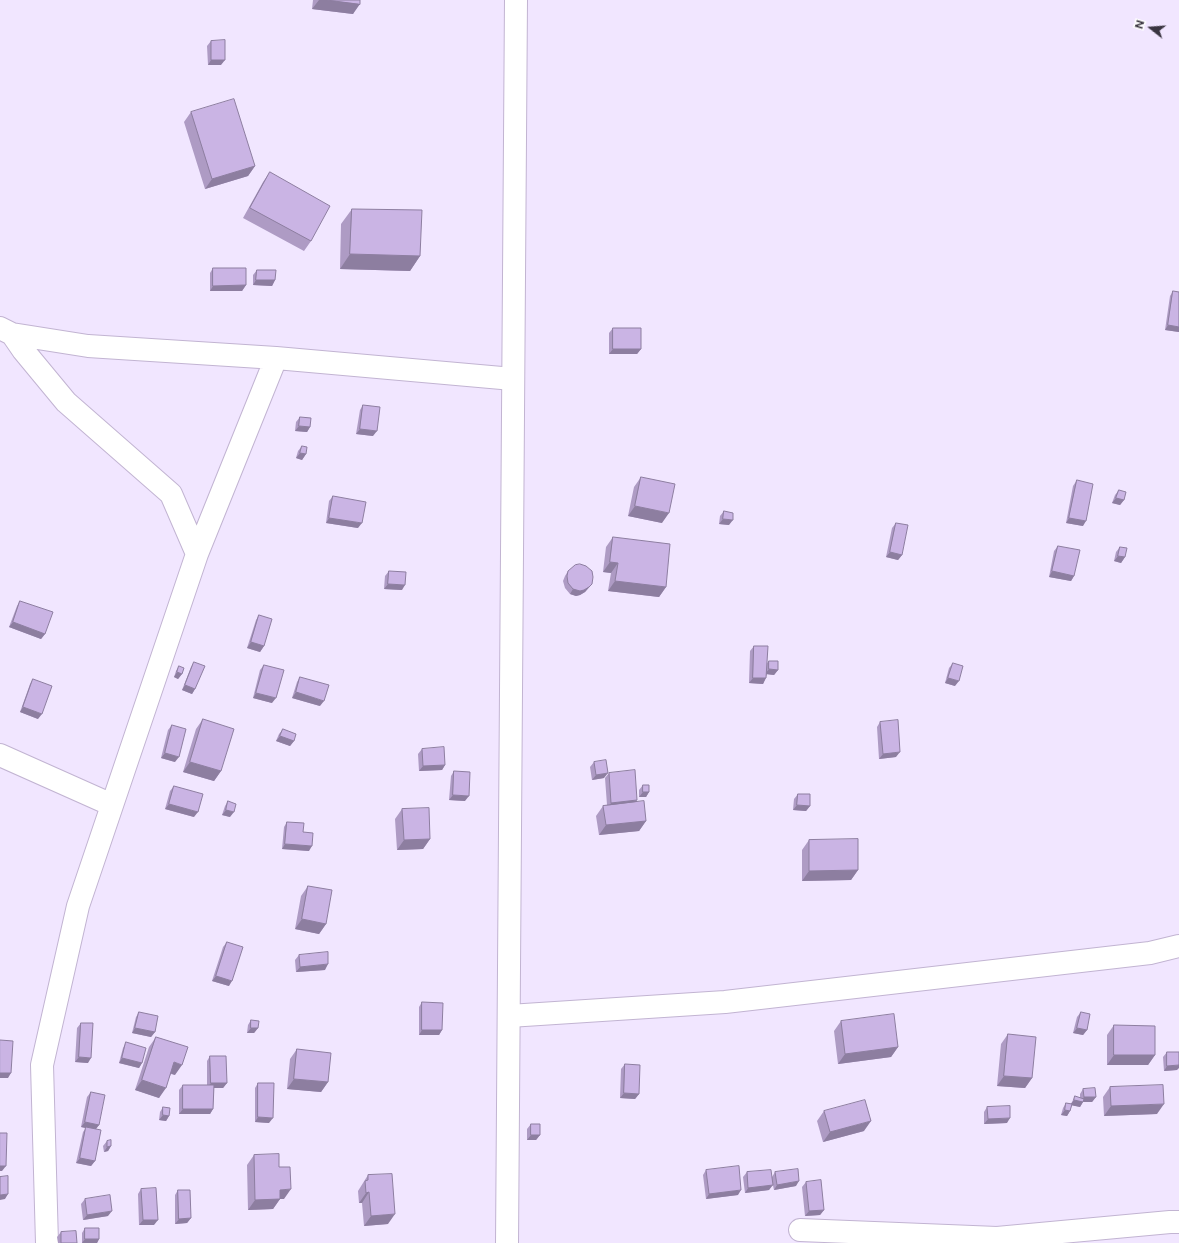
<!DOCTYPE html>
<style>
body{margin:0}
#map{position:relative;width:1179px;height:1243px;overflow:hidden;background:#f1e6ff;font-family:"Public Sans",sans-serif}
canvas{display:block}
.north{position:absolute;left:1131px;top:8px;width:40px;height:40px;-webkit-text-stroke:3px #fff;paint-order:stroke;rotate:287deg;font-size:11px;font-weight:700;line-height:16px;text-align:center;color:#3a3541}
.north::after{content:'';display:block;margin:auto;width:14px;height:18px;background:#3a3541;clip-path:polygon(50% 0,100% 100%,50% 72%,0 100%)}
</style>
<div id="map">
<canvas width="1179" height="1243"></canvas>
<div class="north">N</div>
</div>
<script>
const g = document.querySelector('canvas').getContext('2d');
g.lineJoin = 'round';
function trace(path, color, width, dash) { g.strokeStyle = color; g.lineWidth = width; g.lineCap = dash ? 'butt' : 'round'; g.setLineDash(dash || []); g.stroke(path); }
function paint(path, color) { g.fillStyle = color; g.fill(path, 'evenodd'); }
const minor = new Path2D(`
 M0,328L12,334L88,346L276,358L513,379
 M12,334L23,350L66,402L171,494L197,554
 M0,755L112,805
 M509,1016L725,1002L1150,953L1179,946
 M800,1230L997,1238L1170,1222H1179
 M47,1243L42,1065L78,906L197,554L276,358`);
const secondary = new Path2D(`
 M507,1243L516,0`);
trace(minor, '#c2b4d2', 24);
trace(secondary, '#c2b4d2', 24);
trace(minor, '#fff', 22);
trace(secondary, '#fff', 22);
paint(new Path2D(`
 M313,0H360L353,14L312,9Z
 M211,41L221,65H208L207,46Z
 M191,112L255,166L248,176L205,189L184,122Z
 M270,172L311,241L304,251L243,218L263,182Z
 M352,209L420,256L410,271L340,269L341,224Z
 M213,268L246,285L242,291H210V273Z
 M257,270L275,280L272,286L253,285V275Z
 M1173,291L1179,332L1165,330L1170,296Z
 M613,328L641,349L637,354H609V333Z
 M363,405L373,436L356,434L360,410Z
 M300,417L310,427L307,432L295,431L296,422Z
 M302,446L306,454L302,460L296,458L298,451Z
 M641,477L662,523L628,516L634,487Z
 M1077,480L1083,526L1066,523L1073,486Z
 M1119,490L1124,500L1120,505L1112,503L1115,495Z
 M333,496L358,528L326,523L329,501Z
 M724,511L729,525L719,524L720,516Z
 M896,523L902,555L898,560L886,557L892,528Z
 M613,537L666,587L659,597L608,591L611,573L603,572L606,547Z
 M1058,546L1074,576L1071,581L1049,577L1054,551Z
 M1120,547L1125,557L1121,563L1114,561L1116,552Z
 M389,571L402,590L384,589L385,576Z
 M568,571L592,584L585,592L580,595L576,596L570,594L565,588L563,581L565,576Z
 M20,601L45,634L41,639L9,627L17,606Z
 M259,615L264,646L260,652L247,648L256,620Z
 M754,646L767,663L769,661L778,670L774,675L767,674L763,684L749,683L750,651Z
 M194,662L195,689L192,694L182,690L191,667Z
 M953,663L955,686L945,683L949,668Z
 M264,665L272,703L253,698L260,670Z
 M179,666L182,674L178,679L174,677L176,671Z
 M300,677L320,706L292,698L297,682Z
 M33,679L38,719L20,712L30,684Z
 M203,719L221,771L214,781L183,772L196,729Z
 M880,722L896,757L879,759L877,727Z
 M172,725L175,762L161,758L168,730Z
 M283,729L294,741L290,746L276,741L279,734Z
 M422,749L445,765L442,770L419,771L418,754Z
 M594,762L604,778L592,780L590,767Z
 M454,771L465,801L449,800L451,776Z
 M609,773L636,802L646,821L639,831L599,835L596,816L603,806L607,805L605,778Z
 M643,785L649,792L646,797H639V790Z
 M174,786L194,817L165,809L170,791Z
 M798,794L810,806L806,811L793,810L794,799Z
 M228,801L230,817L222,815L225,806Z
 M402,809L430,839L423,849L397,850L395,819Z
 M287,822L303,832L309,851L282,849L284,827Z
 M809,840L858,870L851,880L802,881V850Z
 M308,886L326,924L319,934L295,929L301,896Z
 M227,942L229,986L212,981L223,947Z
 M299,955L325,970L296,972L295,960Z
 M422,1002L442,1030L439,1035H419V1007Z
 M139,1012L155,1032L151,1037L132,1033L136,1017Z
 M1081,1012L1087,1030L1083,1035L1073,1033L1077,1017Z
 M251,1020L258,1028L254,1033H247L248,1025Z
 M841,1021L898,1047L891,1057L838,1064L834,1031Z
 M81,1023L88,1063L75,1062L77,1028Z
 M1114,1025L1155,1055L1148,1065H1107V1035Z
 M1008,1034L1032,1078L1025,1088L997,1086L1001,1044Z
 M156,1037L175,1075L171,1074L159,1098L135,1090L149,1047Z
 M126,1042L142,1063L139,1068L119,1063L123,1048Z
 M297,1049L328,1082L321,1092L287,1089L290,1059Z
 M1167,1052L1177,1070L1164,1071L1163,1057Z
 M210,1056L227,1083L223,1088H214L213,1109L210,1114H179V1090L183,1085H207V1061Z
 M625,1064L639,1094L635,1099L620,1098L621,1069Z
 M258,1083L269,1123L255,1122V1088Z
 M1110,1087L1157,1114L1104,1116L1103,1097Z
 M1083,1089L1096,1097L1092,1102H1083L1080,1107L1072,1105L1070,1111L1067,1116L1061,1115L1063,1108L1066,1103L1071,1104L1075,1096L1080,1098V1094Z
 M91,1092L99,1125L96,1129L95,1161L91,1166L76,1163L83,1132L86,1128L81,1127L87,1097Z
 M163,1107L169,1116L166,1121L159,1120L160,1112Z
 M987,1107L1007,1123L984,1124V1112Z
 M824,1111L864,1131L823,1142L817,1121Z
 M531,1124L540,1135L536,1140H527V1129Z
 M107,1141L111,1146L108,1151L104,1152L103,1146Z
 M254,1155L279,1167L284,1199H280L273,1209L248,1210L247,1165Z
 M706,1170L738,1195L706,1199L703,1175Z
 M747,1172L772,1177L775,1172L796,1186L774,1190L772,1181L769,1190L745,1193L743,1177Z
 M368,1175L388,1224L364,1226L362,1203H359L358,1191Z
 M806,1182L824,1210L820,1215L805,1216L802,1187Z
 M141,1189L154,1225H139L138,1194Z
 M178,1190L191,1218L187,1223L175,1224V1195Z
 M85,1199L108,1216L83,1220L81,1204Z
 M85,1228L99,1239L97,1243H82V1233Z
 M61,1232L77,1243H58L57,1237Z`), '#ae9bc4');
paint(new Path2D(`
 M319,0H327L360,4L353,14L312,9Z
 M211,60H225L221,65H208Z
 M255,166L248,176L205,189L212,179Z
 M350,254L420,256L410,271L340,269Z
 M256,280H275L272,286L253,285Z
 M246,285L242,291H210L213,286Z
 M1168,325L1179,327V332L1165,330Z
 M613,349H641L637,354H609Z
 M299,426L310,427L307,432L295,431Z
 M360,429L377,431L373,436L356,434Z
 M300,453L306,454L302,460L296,458Z
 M1116,498L1124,500L1120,505L1112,503Z
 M635,506L669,513L662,523L628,516Z
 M329,518L362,523L358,528L326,523Z
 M1069,518L1086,521L1083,526L1066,523Z
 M723,519L733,520L729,525L719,524Z
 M890,552L902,555L898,560L886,557Z
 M1118,556L1125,557L1121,563L1114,561Z
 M610,562L618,563L611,573L603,572Z
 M1052,571L1074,576L1071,581L1049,577Z
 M615,581L666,587L659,597L608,591Z
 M388,584L405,585L402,590L384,589Z
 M592,584L585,592L580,595L576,596L570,594L573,589Z
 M13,622L45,634L41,639L9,627Z
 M251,642L264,646L260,652L247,648Z
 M769,669L778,670L774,675L765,674Z
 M177,672L182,674L178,679L174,677Z
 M753,678H766L763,684L749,683Z
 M948,678L959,681L955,686L945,683Z
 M185,685L195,689L192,694L182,690Z
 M296,692L324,701L320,706L292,698Z
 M256,693L276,698L272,703L253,698Z
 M23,707L42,714L38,719L20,712Z
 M280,736L294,741L290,746L276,741Z
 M900,752L896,757L879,759L883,754Z
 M165,753L179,757L175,762L161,758Z
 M190,762L221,771L214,781L183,772Z
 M445,765L442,770L419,771L423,766Z
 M608,773L604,778L592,780L596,775Z
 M643,792H649L646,797H639Z
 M453,795L469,796L465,801L449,800Z
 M637,800L634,805L608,808L611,803Z
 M169,804L198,812L194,817L165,809Z
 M797,805L810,806L806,811L793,810Z
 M226,810L234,812L230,817L222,815Z
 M646,821L639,831L599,835L606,825Z
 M430,839L423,849L397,850L404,840Z
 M285,844L312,846L309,851L282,849Z
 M858,870L851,880L802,881L809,871Z
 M302,919L326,924L319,934L295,929Z
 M328,964L325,970L296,972L300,967Z
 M216,976L232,981L229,986L212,981Z
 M135,1028L155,1032L151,1037L132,1033Z
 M251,1028H258L254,1033H247Z
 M1077,1028L1087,1030L1083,1035L1073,1033Z
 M422,1030H442L439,1035H419Z
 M898,1047L891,1057L838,1064L845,1054Z
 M1114,1055H1155L1148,1065H1107Z
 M79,1057L91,1058L88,1063L75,1062Z
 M122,1058L142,1063L139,1068L119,1063Z
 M174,1062L182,1065L175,1075L167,1072Z
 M1179,1065V1068L1177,1070L1164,1071L1167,1066Z
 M0,1073H11L8,1078H0Z
 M1004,1076L1032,1078L1025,1088L997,1086Z
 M294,1079L328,1082L321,1092L287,1089Z
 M142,1080L166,1088L159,1098L135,1090Z
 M211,1083H227L223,1088H207Z
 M624,1093L639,1094L635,1099L620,1098Z
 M1084,1097H1096L1092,1102H1082H1083L1080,1107L1070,1105L1074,1100L1080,1101Z
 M1164,1104L1157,1114L1104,1116L1111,1106Z
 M183,1109H213L210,1114H179Z
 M1065,1110L1070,1111L1067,1116L1061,1115Z
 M163,1115L169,1116L166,1121L159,1120Z
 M258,1117L273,1118L269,1123L255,1122Z
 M1010,1118L1007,1123L984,1124L988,1119Z
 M871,1121L864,1131L823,1142L830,1132Z
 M85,1122L99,1125L95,1130L81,1127Z
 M531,1135H540L536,1140H527Z
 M111,1146L108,1151L104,1152L107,1147Z
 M80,1158L95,1161L91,1166L76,1163Z
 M0,1166H6L2,1171H0Z
 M799,1181L796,1186L774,1190L777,1185Z
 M773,1185L769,1190L745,1193L748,1188Z
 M291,1189L284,1199H280L273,1209L248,1210L255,1200L280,1190Z
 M741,1190L738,1195L706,1199L709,1194Z
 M369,1192L362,1203H359L366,1193Z
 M8,1194L5,1199L0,1200V1195Z
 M824,1210L820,1215L805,1216L809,1211Z
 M112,1211L108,1216L83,1220L87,1215Z
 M395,1214L388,1224L364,1226L371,1216Z
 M191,1218L187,1223L175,1224L179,1219Z
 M143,1220H158L154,1225H139Z
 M85,1239H99L97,1243H82Z`), '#8d7ea0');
const building = new Path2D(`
 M327,0H360V4Z
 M225,40V60H211V41Z
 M234,99L255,166L212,179L191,112Z
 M270,172L330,206L311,241L250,208Z
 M352,209L422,210L420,256L350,254Z
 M213,268H246V285L213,286Z
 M257,270H276L275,280H256Z
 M1173,291L1179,292V327L1168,325Z
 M613,328H641V349H613Z
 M363,405L380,407L377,431L360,429Z
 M300,417L311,418L310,427L299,426Z
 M302,446L307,447L306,454L300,453Z
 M641,477L675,484L669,513L635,506Z
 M1077,480L1093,484L1086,521L1069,518Z
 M1119,490L1126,492L1124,500L1116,498Z
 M333,496L366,502L362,523L329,518Z
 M724,511L733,513V520L723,519Z
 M896,523L908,525L902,555L890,552Z
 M613,537L670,544L666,587L615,581L618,563L610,562Z
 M1058,546L1080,550L1074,576L1052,571Z
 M1120,547L1127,548L1125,557L1118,556Z
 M580,564L586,566L592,571L593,577L592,584L589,587L584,590L580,591L573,589L568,583L567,576L568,571L575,565Z
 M389,571L406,572L405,585L388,584Z
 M20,601L53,612L45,634L13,622Z
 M259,615L272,619L264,646L251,642Z
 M754,646H768L766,678H753Z
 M769,661H778V670L769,669Z
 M194,662L205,666L195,689L185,685Z
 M953,663L963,666L959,681L948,678Z
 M264,665L284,670L276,698L256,693Z
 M179,666L184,668L182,674L177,672Z
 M300,677L329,685L324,701L296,692Z
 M33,679L52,686L42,714L23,707Z
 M203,719L234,729L221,771L190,762Z
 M898,720L900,752L883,754L880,722Z
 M172,725L186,729L179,757L165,753Z
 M283,729L296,734L294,741L280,736Z
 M444,747L445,765L423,766L422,749Z
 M606,760L608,773L596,775L594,762Z
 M635,770L637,800L611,803L609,773Z
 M454,771L470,772L469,796L453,795Z
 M643,785H649V792H643Z
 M174,786L203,794L198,812L169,804Z
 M798,794H810V806L797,805Z
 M228,801L236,804L234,812L226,810Z
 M644,801L646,821L606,825L603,806Z
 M429,808L430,839L404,840L402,809Z
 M287,822L304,823L303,832L313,833L312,846L285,844Z
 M858,839V870L809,871V840Z
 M308,886L332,890L326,924L302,919Z
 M227,942L243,947L232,981L216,976Z
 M328,952V964L300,967L299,955Z
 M422,1002L443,1003L442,1030H422Z
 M139,1012L158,1016L155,1032L135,1028Z
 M1081,1012L1090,1014L1087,1030L1077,1028Z
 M894,1014L898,1047L845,1054L841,1021Z
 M251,1020L259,1021L258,1028H251Z
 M81,1023H93L91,1058L79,1057Z
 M1114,1025L1155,1026V1055H1114Z
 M1008,1034L1036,1037L1032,1078L1004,1076Z
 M156,1037L188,1047L182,1065L174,1062L166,1088L142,1080Z
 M0,1040L13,1041L11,1073H0Z
 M126,1042L146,1048L142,1063L122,1058Z
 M297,1049L331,1053L328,1082L294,1079Z
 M1167,1052H1179V1065L1167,1066Z
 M210,1056H226L227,1083H211Z
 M625,1064L640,1065L639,1094L624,1093Z
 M258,1083H274L273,1118L258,1117Z
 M183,1085H214L213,1109H183Z
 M1163,1085L1164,1104L1111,1106L1110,1087Z
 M1095,1088L1096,1097H1084L1083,1089Z
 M91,1092L105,1095L99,1125L85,1122Z
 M1075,1096L1084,1099L1083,1102L1074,1100Z
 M865,1100L871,1121L830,1132L824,1111Z
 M1066,1103L1072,1104L1070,1111L1065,1110Z
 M1010,1106V1118L988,1119L987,1107Z
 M163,1107L170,1108L169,1116L163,1115Z
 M531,1124H540V1135H531Z
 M86,1127L101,1130L95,1161L80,1158Z
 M0,1133H7L6,1166H0Z
 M111,1140V1146L107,1147V1141Z
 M279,1154V1167H290L291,1189L280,1190V1199L255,1200L254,1155Z
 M739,1166L741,1190L709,1194L706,1170Z
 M798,1169L799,1181L777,1185L775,1172Z
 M771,1170L773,1185L748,1188L747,1172Z
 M392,1174L395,1214L371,1216L369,1192L366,1193L365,1181L368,1180V1175Z
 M8,1176V1194L0,1195V1177Z
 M821,1180L824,1210L809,1211L806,1182Z
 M156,1188L158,1220H143L141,1189Z
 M178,1190H190L191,1218L179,1219Z
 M110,1195L112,1211L87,1215L85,1199Z
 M85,1228H99V1239H85Z
 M76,1231L77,1243H61V1232Z`);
paint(building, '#cab4e4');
trace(building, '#8d7ea0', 1);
</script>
